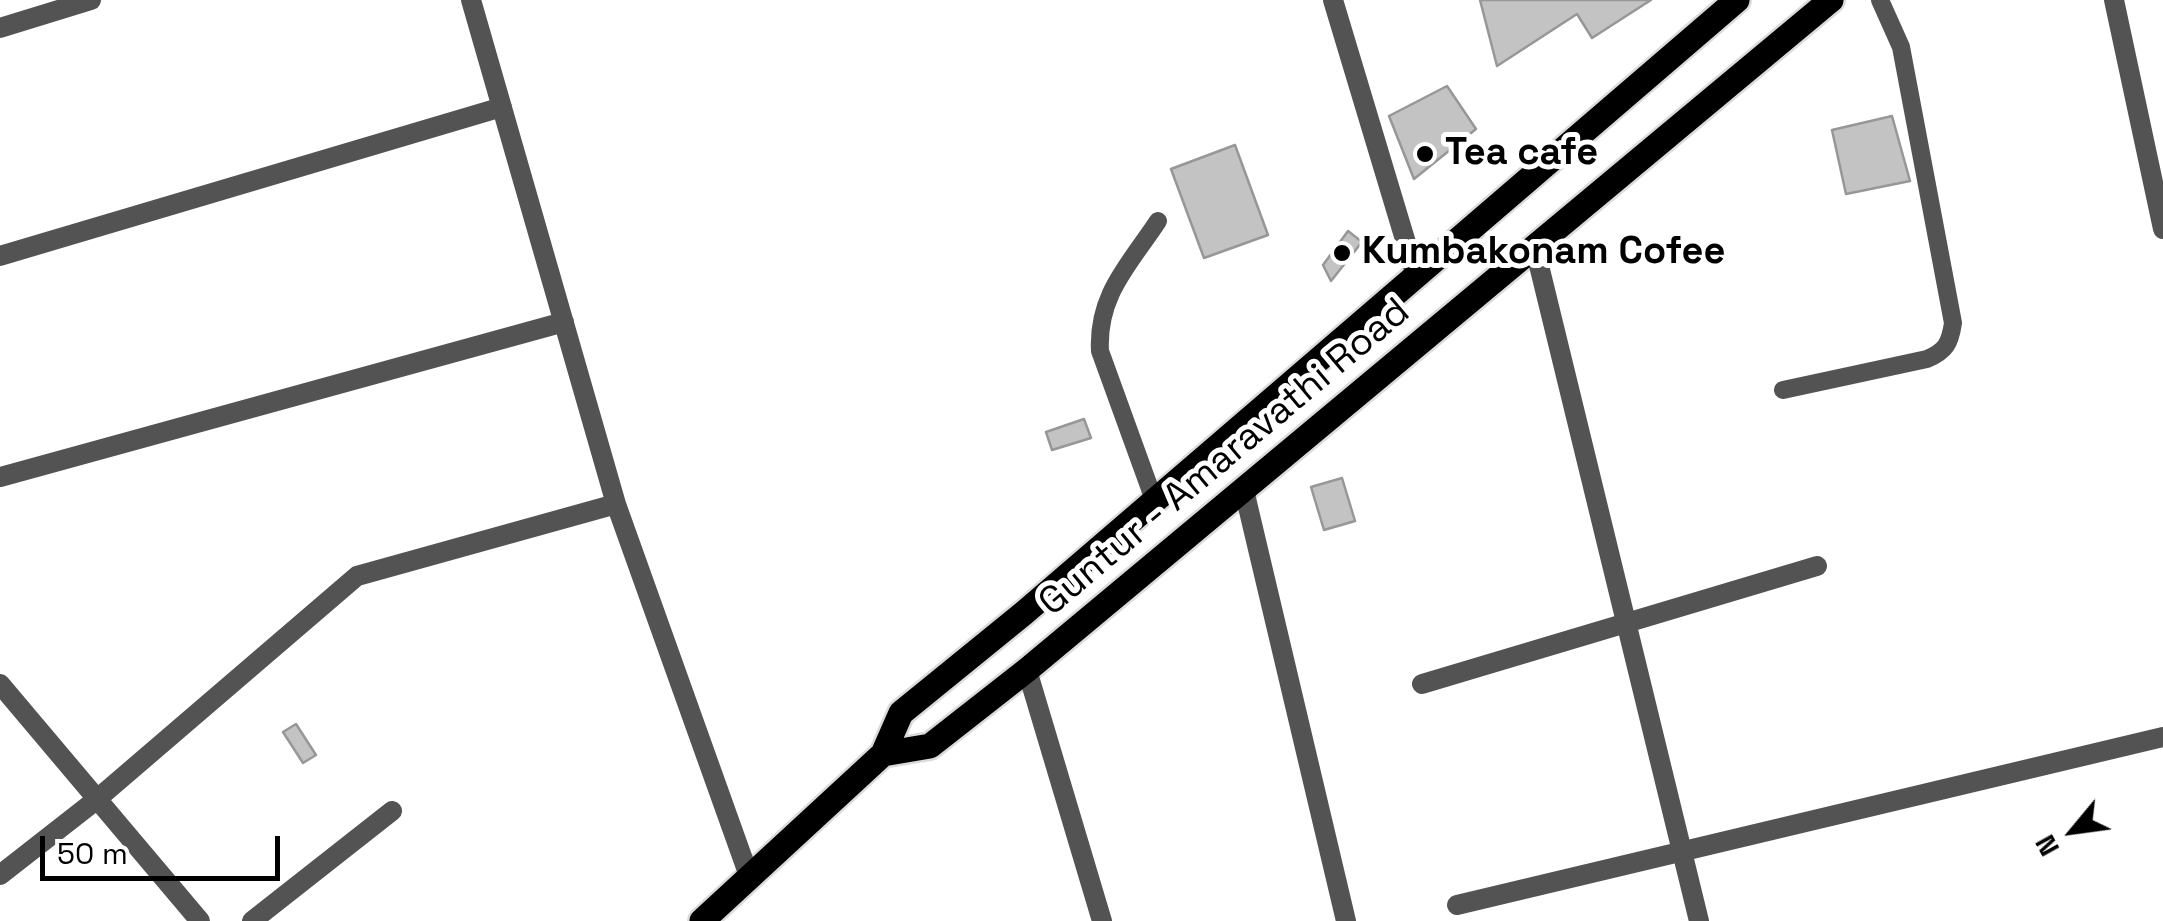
<!DOCTYPE html>
<style>
body{margin:0}
#map{position:relative;width:2163px;height:921px;overflow:hidden;background:#fff;font-family:"Space Grotesk",sans-serif}
canvas{display:block}
.north{position:absolute;left:2023px;top:781px;width:100px;height:100px;-webkit-text-stroke:8px #fff;paint-order:stroke;rotate:241deg;font-size:28px;font-weight:700;line-height:40px;text-align:center;color:#000}
.north::after{content:'';display:block;margin:auto;width:35px;height:45px;background:#000;clip-path:polygon(50% 0,100% 100%,50% 72%,0 100%)}
.scale{position:absolute;left:40px;top:836px;width:240px;height:45px;box-sizing:border-box;border:5px solid #000;border-top:0;padding-left:12px;font-size:30px;line-height:35px;white-space:nowrap;color:#000;-webkit-text-stroke:8px #fff;paint-order:stroke}
</style>
<div id="map">
<canvas width="2163" height="921"></canvas>
<div class="north">N</div>
<div class="scale">50 m</div>
</div>
<script>
const g = document.querySelector('canvas').getContext('2d');
g.lineJoin = 'round';
function paint(path, color) { g.fillStyle = color; g.fill(path, 'evenodd'); }
function trace(path, color, width, dash) { g.strokeStyle = color; g.lineWidth = width; g.lineCap = dash ? 'butt' : 'round'; g.setLineDash(dash || []); g.stroke(path); }
function write(font, color, halo, rows, align = 'center') {
  g.font = font + ' "Space Grotesk",sans-serif'; g.lineWidth = 10; g.setLineDash([]); g.textBaseline = 'middle'; g.strokeStyle = halo; g.fillStyle = color; for (const [text, x, y, turn = 0] of rows) {
    g.save(); g.translate(x, y); g.rotate((+turn || 0) * Math.PI / 180); g.textAlign = isNaN(turn) ? turn : align; if (halo) g.strokeText(text, 0, 0); g.fillText(text, 0, 0); g.restore();
  }
}
const building = new Path2D(`
 M1480,0H1651L1592,38L1577,14L1497,66Z
 M1447,86L1476,129L1414,179L1389,116Z
 M1892,116L1910,181L1846,194L1832,130Z
 M1235,145L1268,235L1204,258L1171,169Z
 M1348,231L1362,242L1331,281L1323,265Z
 M1084,419L1091,438L1052,450L1046,432Z
 M1342,478L1355,521L1324,530L1311,487Z
 M296,724L316,755L303,763L283,732Z`);
paint(building, '#c3c3c3');
trace(building, '#979797', 2.5);
const primary = new Path2D(`
 M883,754L930,746L1027,670L1831,0
 M702,921L883,754L901,713L1024,613L1737,0`);
trace(primary, '#dbdbdb', 30);
trace(new Path2D(`
 M1783,390L1927,359C1946,351 1950,343 1953,323L1901,47L1880,0
 M1154,500L1100,351C1097,295 1129,265 1158,221`), '#535353', 18);
trace(new Path2D(`
 M471,0L616,504L749,876
 M1333,0L1416,276
 M2114,0L2163,229
 M0,28L91,0
 M1535,249L1699,921
 M0,256L502,107
 M0,477L564,322
 M1244,490L1346,921
 M1027,670L1102,921
 M0,684L200,921
 M1422,684L1817,566
 M0,875L96,800L357,576L616,504
 M1457,905L2163,737
 M252,921L392,811`), '#535353', 20);
trace(primary, '#000', 25);
for (const [x, y, r, color] of [
 [1425,154,10,"#000"],
 [1342,253,10,"#000"]
]) { const dot = new Path2D(); dot.arc(x, y, r, 0, 2 * Math.PI); g.fillStyle = color; g.fill(dot); trace(dot, '#fff', 4); }
write('bold 38px', '#000', '#fff', [
 ["Tea cafe",1445,154],
 ["Kumbakonam Cofee",1362,253]
], 'left');
write('38px', '#000', '#fff', [
 ["Guntur - Amaravathi Road",1225,458,-40]
]);
</script>
